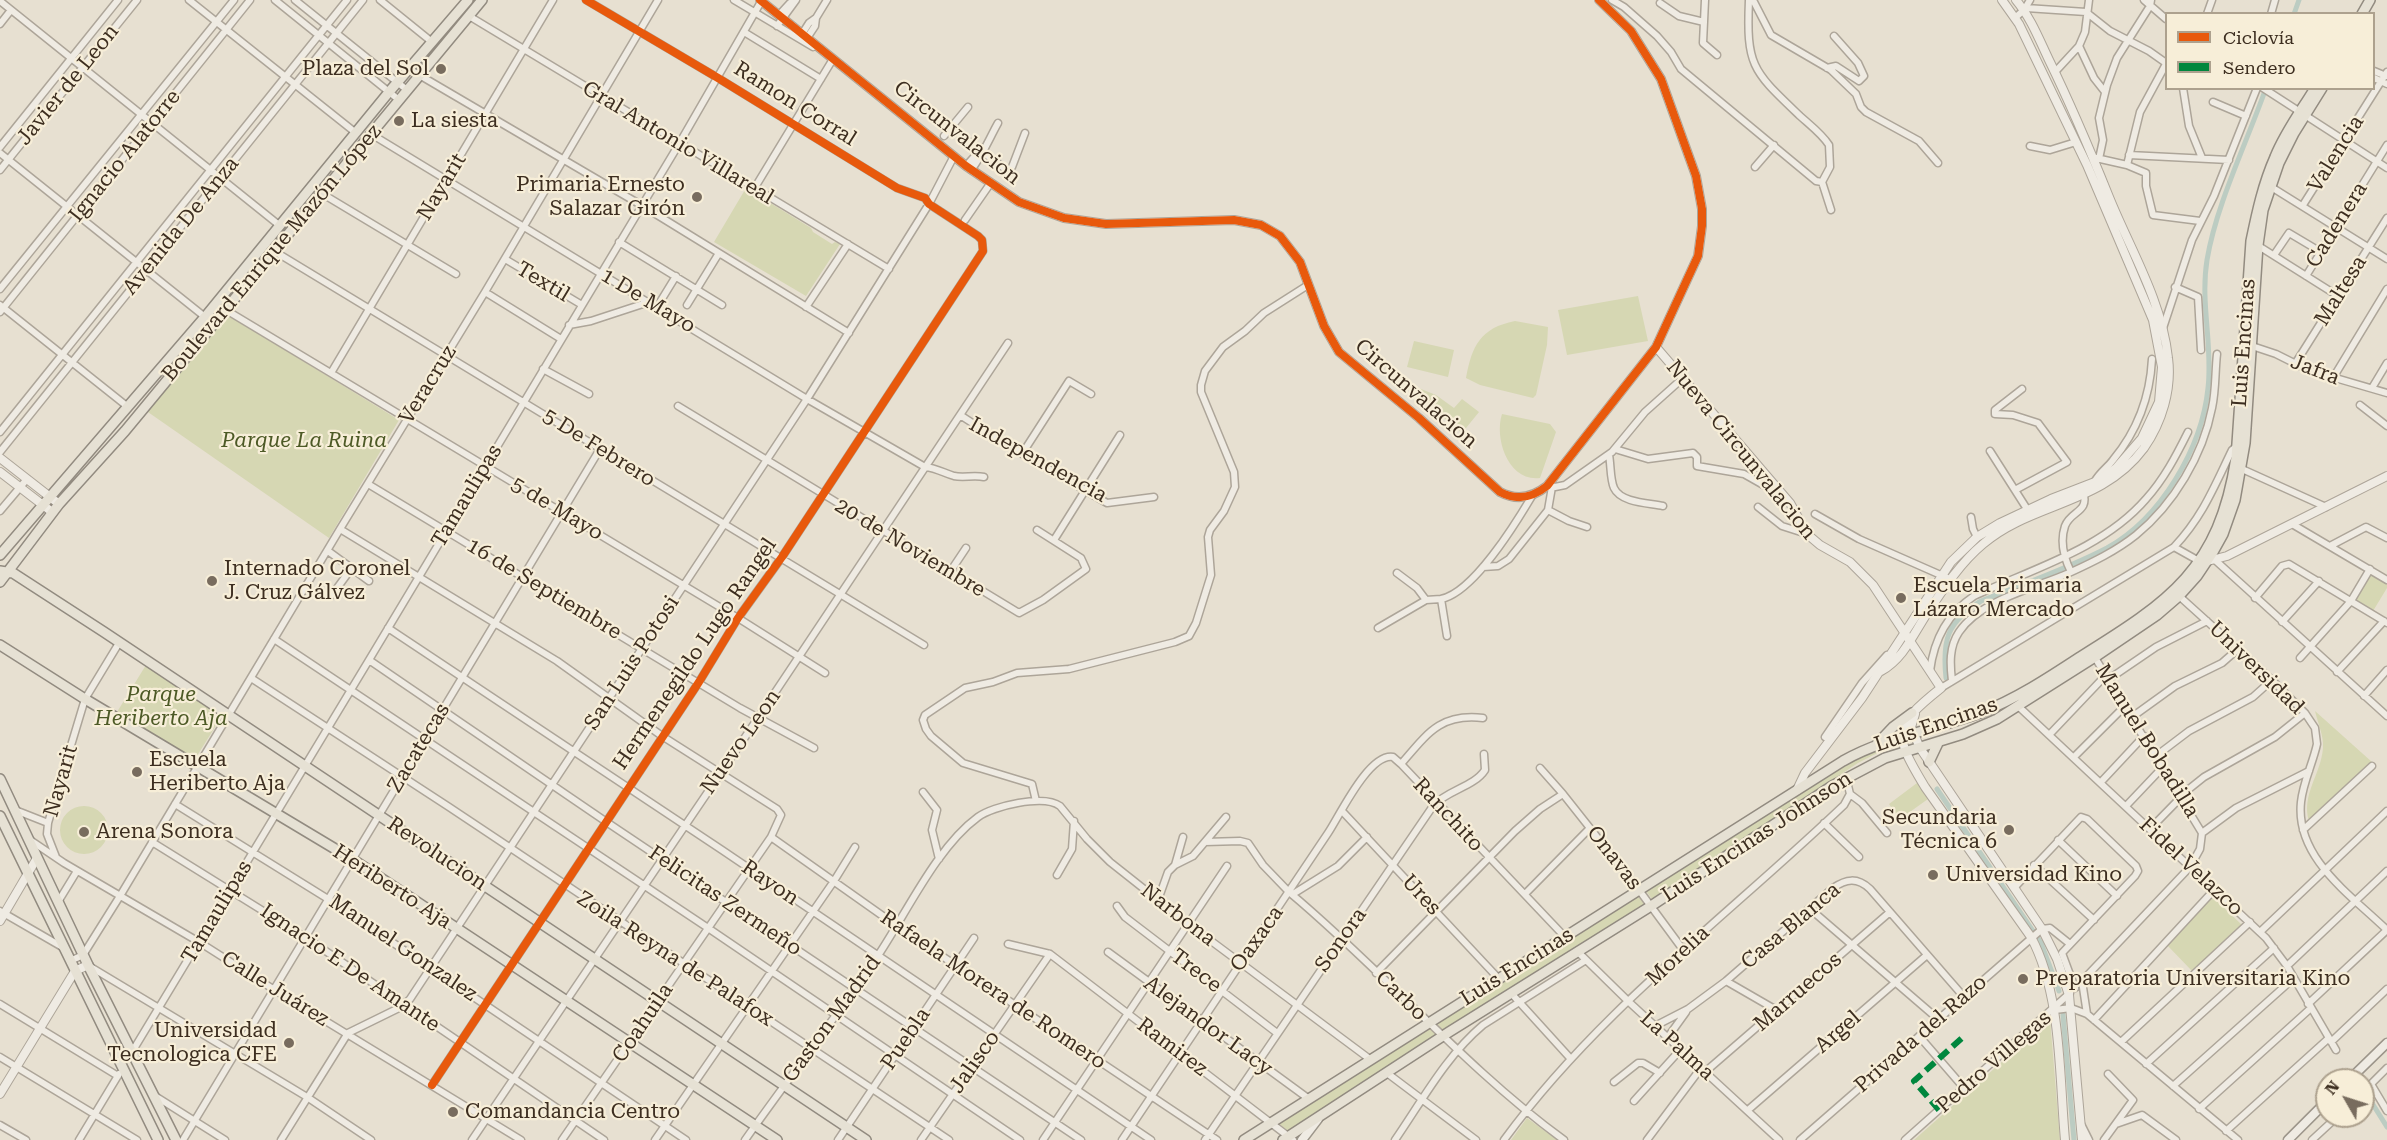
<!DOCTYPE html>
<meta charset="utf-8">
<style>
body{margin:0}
#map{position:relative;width:2387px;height:1140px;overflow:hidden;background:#e7e0d1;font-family:"Roboto Serif",serif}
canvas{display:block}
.legend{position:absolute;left:2165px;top:12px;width:210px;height:78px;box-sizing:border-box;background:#f7eed8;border:2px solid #ada18e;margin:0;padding:8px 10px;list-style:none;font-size:18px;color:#3d2e20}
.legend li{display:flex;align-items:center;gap:12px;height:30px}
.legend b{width:30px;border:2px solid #ada18e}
.north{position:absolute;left:2315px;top:1068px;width:60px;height:60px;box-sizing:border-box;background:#f7eed8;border:2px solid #ada18e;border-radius:50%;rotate:309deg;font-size:16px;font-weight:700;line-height:24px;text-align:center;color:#3d2e20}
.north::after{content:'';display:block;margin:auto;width:21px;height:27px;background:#786c5e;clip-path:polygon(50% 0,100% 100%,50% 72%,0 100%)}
</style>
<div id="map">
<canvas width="2387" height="1140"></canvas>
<ul class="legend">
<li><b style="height:8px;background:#e8590c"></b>Ciclovía</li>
<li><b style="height:8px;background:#00873e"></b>Sendero</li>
</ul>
<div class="north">N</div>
</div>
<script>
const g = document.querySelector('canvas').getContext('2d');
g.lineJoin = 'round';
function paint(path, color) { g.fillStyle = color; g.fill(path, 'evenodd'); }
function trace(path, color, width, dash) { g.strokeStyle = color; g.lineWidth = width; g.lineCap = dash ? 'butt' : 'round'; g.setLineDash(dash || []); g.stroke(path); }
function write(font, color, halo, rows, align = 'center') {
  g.font = font + ' "Roboto Serif",serif'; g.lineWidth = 4.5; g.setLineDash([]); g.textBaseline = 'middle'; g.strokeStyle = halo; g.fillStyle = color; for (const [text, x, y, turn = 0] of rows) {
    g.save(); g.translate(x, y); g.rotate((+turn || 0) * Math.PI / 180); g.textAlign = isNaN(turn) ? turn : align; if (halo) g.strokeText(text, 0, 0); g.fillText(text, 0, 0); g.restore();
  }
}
paint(new Path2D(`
 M746,188L811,228L813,232L832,244L835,242L840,244L806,296L714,242Z
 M1638,296L1648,341L1567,355L1558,310Z
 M228,315L399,420L329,538L145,410Z
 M1515,321L1548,327L1547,345L1536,395L1533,398L1480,385L1466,378C1472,346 1480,328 1515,321Z
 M1414,341L1454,350L1448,377L1407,367Z
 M1416,387L1436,395L1454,408L1462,399L1479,412L1462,433L1428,405V403L1412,395Z
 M1502,414L1550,424L1556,432L1540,478C1508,482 1494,438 1502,414Z
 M2371,571L2387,581V588L2373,611L2354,600Z
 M146,665L222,716L195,759L117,712Z
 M2315,711L2372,762L2309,821C2301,795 2321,774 2323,748C2324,736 2318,724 2315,711Z
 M1887,748L1858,763L1652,899L1646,891L1856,758Z
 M1917,783L1928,799L1900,819L1889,804Z
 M60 830a24 24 0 1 1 48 0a24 24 0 1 1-48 0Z
 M1638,896L1645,905L1444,1032L1437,1023Z
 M2213,897L2242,925L2193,972L2166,944Z
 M2050,1019L2060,1140H1914Z
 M1432,1027L1439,1035L1288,1131L1278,1123Z
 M1527,1118L1557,1140H1511Z`), '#d6d7b3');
trace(new Path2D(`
 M2294,14L2299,0
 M1946,678C1942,640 1947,622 1981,601C2023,584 2067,569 2107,548C2161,518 2202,448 2208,388C2213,345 2200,303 2207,260C2216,205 2247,142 2266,88
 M1937,789L2041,943L2059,991
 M2063,1015L2074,1140
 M2372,1103L2387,1127`), '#bcccc2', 5);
const minor = new Path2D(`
 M189,0L356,133
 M275,0L399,100
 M295,0L407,90
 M380,0L432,42
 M734,0L813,47
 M1612,0L1624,7L1657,36L1671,52L1681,69L1816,181L1822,182L1830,167L1829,145C1822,134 1810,125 1800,116C1753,71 1746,67 1749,0
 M1705,0L1703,43L1717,55
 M1753,0L1771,35L1831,70L1856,94L1861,107L1866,112L1919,141L1938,163
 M2144,0L2166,19
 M0,1L279,225
 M1660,3L1679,16L1704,22
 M2026,8L2086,12L2110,31L2149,51L2166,63
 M2207,14L2212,0
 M2271,14L2275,0
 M779,15L790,3L795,0
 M469,16L889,269
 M2016,17L2024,10L2030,0
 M0,24L11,10
 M777,26L796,0
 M744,32L821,79
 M802,34L809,23L816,18L827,0
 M807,38L815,26L816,18
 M2079,46L2094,78L2105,92
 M1827,68L1836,66L1859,81L1864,76L1858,63L1834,36
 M409,69L641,205L849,333
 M2374,71L2386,76
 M2055,72L2079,46L2085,32L2089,0
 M2374,78L2387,84
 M2183,88L2189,126L2202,158
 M2263,88L2387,168
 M2213,102L2246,116
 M951,128L1008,171L1012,167L1025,133
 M371,134L807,399L925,467C936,468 944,473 954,476C963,478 974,475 984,477
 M944,136L968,107
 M2030,146L2050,150L2076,142
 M0,147L118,0
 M0,153L205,317
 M2129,155L2229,160
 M2096,158L2127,165L2140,112L2166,64
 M2099,159L2103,140L2099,118L2107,85L2117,58L2150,6L2151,0
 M2127,165L2146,173V186L2153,215L2200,221
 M966,166L982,148
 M1755,167L1774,145
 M0,170L137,0
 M971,170C983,155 989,139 998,123
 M1822,182L1831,210
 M2268,185L2387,259
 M754,189L833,59
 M321,193L456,274
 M2303,205L2387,72
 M965,220L990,184
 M619,242L722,305
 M2257,245L2338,296
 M274,251L924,645
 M2274,255L2289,233L2321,252
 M505,259L582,305
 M2306,276L2387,145
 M2175,287L2198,297L2201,350
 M0,289L234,0
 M485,292L561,339
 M0,305L128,407
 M687,305L719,253
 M657,307L676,276
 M806,307L848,244
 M226,310L738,618L825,673
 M0,312L250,0
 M569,325L591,321L649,302
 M2163,328L2192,240L2214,196L2257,88
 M2249,345L2276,354L2308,370L2387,393
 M2295,364L2387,218
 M543,369L589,394
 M331,373L553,0
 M2333,378L2387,289
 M2372,388L2387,363
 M2360,405L2387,426
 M678,406L1019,613L1043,600L1086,569L1081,558L1037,530
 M960,415L994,437L1107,503L1154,497
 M0,432L347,0
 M1615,449L1648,459L1693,453L1697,457V466L1744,474L1781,495
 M1990,451L2027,509
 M0,452L363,0
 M1022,454L1069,381L1091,394
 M1609,455C1611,465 1610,479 1614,488C1621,503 1649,503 1663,506
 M2242,469L2326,507
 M2095,481C2100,472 2107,468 2113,460C2138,430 2150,398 2152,359
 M368,484L740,708L814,748
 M1547,486L1555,487L1565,485L1612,452L1645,412L1683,378
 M2015,490L2067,462L2038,423L2013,415L1995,414V410L2022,389
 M1758,507L1782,526L1807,534
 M1548,510L1569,521L1587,527
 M0,511L27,479
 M1815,514L1859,539L1952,580
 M1971,517L1973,529L1977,537
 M2292,524L2387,580
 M340,529L557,661L662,736L777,809L781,815L771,837L562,1140
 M1054,540L1120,435
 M2330,546L2366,527L2387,538
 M2174,547L2199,561
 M328,551L369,581
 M2215,560L2387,716
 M1483,567L1498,566L1509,559L1548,510L1552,487
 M950,572L966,548
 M2071,572C2064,558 2060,541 2065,526C2071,510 2090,513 2083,491
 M1397,573L1417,588L1426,600
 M332,595L351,569
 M2178,595L2272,680L2305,713L2315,728L2317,744C2313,763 2303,782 2301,802C2295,858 2351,895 2387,930
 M2255,598L2282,566L2289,564L2387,623
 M2282,622L2319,581
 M388,628L722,850L1151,1140
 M1378,628L1426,600L1441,599
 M1447,636L1441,599C1473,593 1516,523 1532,496
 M274,639L708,928L1020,1140
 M2094,656L2202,833
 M2300,658L2351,601L2370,569
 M369,660L605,821L1081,1140
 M1930,671C1934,639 1947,614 1974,596C2032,569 2103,549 2146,499C2164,479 2176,456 2188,432
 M2337,672L2384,621
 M251,678L449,807L949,1140
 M2109,679L2156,647L2207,621
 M1952,681C1950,664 1949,647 1959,632C1980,600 2035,588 2069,573C2093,562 2116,551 2136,535C2174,504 2203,455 2212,408C2216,390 2215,371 2217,354
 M1941,688L2174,547C2203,516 2214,487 2232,450L2237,446
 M2364,696L2387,670
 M2018,706L2266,938L2287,966L2336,1050
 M2132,717L2175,686L2222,663L2238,649
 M2050,734L2106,675
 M1825,737L1862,683L1887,655
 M2156,756L2189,731L2253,697L2272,680
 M2074,757L2125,706
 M1401,764C1427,734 1440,713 1483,718
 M1540,768L1563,794L1639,890L1684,951
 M2101,782L2144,736
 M923,792L937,810L932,830L939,859
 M1850,794L1862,803L1887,833
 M1036,801L1032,784L963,763L931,736L926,729L923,720L925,715L965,688L993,682L1017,673L1069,669L1175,642L1189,636L1196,623L1211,575L1208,537L1210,530L1224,511L1235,487L1234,472L1201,392V385L1205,371L1223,347L1245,331L1264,313L1308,285
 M175,804L328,899L686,1140
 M2126,806L2163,767
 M15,810L48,823
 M1342,811L1499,979
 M1824,823L1859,857
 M2150,829L2189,789L2204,777L2275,737L2305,713
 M2303,830L2372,766
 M771,837L897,926L1217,1140
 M30,840L64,863L199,942L273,989L521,1140
 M2058,840L2117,896
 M152,842L305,937L604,1140
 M1205,842L1240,841L1248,843L1263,865L1289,892C1384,971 1464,1067 1564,1140
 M56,857L47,834L48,823L57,792L85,699L119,643
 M1175,865L1193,856L1226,817
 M2034,865L2094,920
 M1057,875L1072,849L1074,821
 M2014,888L2081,817L2087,819L2136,866L2138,871L2135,876L2062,953L2075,988
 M1293,894L1338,866L1367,837
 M1525,894L1590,828
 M1158,900L1168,872L1175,865L1183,837
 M58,902L77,871
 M1117,906L1125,917L1277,1033
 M1809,908L1938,1019
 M0,911L64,948
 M2260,932L2387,811
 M1008,944L1050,954L1293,1140
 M1577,951L1629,1002L1779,1140
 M1108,952L1309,1099
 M70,961L83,955L120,896L340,529L485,292L658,0
 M89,966L307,1097L371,1140
 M2287,966L2387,871
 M1376,973L1515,831L1540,809L1563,794
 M1726,981L1778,1011
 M1511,993L1570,1058
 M0,1004L118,1076
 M2308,1004L2387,930
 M2055,1010L2071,1008L2087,1014L2238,1140
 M2087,1014L2082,981L2190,867L2200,849L2202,833L2236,808L2309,771
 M2094,1020L2214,890
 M1655,1026L1688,1009L1726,981L1833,888C1846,879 1857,877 1870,889L1964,997
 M1919,1036L1964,1088
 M1668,1037L1686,1012
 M2121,1042L2250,922
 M2331,1042L2387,989
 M132,1052L369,660L679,144L762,0
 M0,1057L137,1140
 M2146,1064L2274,948
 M1705,1072L1890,912
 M1387,1073L1476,1140
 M1614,1082L1638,1063H1643L1660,1073
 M2371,1084L2387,1111
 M432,1085L699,682L738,618L782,557L983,251L982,240L978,236L929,204L925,198L897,188L718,78L586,0
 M2173,1086L2294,978
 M2363,1092L2387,1068
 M155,1096L225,1140
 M1634,1101L1681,1049
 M2199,1109L2311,1008
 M1748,1110L1927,955
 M2081,1124L2089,1140
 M2116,1124L2142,1115L2176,1140
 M0,1125L26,1140
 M2226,1131L2329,1038
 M79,1140L119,1074
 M183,1140L600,449
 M281,1140L348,1033L401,1007L410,999L807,399L929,204L954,156
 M472,1140L758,718L1008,343
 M655,1140L834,881L855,847
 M745,1140C789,1078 836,1017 879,954C907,912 937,847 978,817C993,806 1044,794 1060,806L1087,839L1110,862L1187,923L1371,1060
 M838,1140L974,938
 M921,1140L1050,954
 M1043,1140L1227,866
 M1122,1140C1190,1037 1260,936 1328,833C1340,815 1369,753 1393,757L1401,764L1565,937
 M1205,1140L1433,806C1447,790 1474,787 1485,770L1484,754
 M1395,1140C1422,1101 1446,1056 1483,1025L1586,960
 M1504,1140C1597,1012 1730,914 1844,805L1850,794L1846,777
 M1647,1140L1701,1068
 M1800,1140L2042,929L2050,928L2070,944
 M1905,1140L2070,993
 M2104,1140L2133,1100L2108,1074
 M2312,1140L2338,1116`);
const tertiary = new Path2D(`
 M760,0L966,166L1019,202L1064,218L1106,224L1234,220L1261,225L1280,236L1300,262L1324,326L1339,352L1419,418L1500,492C1517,501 1532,498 1547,486L1656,347L1698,256L1702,226V209L1696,176L1661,79L1631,31L1599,0
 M1656,347L1790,503L1807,534L1820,545L1850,562L1873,585L1941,688C1892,727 1893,734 1925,787L2031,937C2062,995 2059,1075 2065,1140
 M0,458L59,504
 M0,472L52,512
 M2204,562L2227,556L2387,476
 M1881,671C1903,659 1913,635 1926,615C1942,591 1960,563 1983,544C2032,502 2102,505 2144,448C2162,422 2172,389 2168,358C2162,301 2130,249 2109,197C2090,150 2071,105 2049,60C2039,39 2031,18 2016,0
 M1915,714L1911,727L1920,748L2042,929L2057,959L2069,995L2082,1140
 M1797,790L1805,773L1862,698L1951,562L1977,537L2000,523L2051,499L2095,482L2116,468L2142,438L2159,402L2162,367L2153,320L2087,165L2019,24L2002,0
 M0,921L37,858
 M0,1094L75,971L88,965`);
const secondary = new Path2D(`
 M2349,1080L2387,1043
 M1302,1140L1318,1119
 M2288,1140L2327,1101`);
const primary = new Path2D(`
 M2362,14L2370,0
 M0,555L205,317L389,92L468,0
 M0,571L13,573L104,632L866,1140
 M0,582L59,504L125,431L482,0
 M0,645L85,699L352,859L777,1140
 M1876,745L1893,727L1912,713
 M1929,762L1938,743
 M0,779L88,965L176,1140
 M0,816L158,1140
 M1244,1140L1843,761C1885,737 1935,730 1980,713C2016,699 2048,678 2080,657C2170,601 2219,569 2236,458L2251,241C2257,212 2263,184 2275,157C2285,132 2301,111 2315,88
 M1283,1140L1449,1032L1651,906L1832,786L1885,758L1963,734L1997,719L2095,657L2157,615L2179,596L2197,576L2213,552L2223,534L2235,500L2245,443L2258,245L2263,210L2279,163L2294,133L2322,88`);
trace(minor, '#ada599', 9);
trace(tertiary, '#ada599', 10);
trace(secondary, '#9c958a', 11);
trace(primary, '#928b80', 12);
trace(minor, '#efebe3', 6);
trace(tertiary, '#efebe3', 8);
trace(secondary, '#efebe3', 8);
trace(primary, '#e6e1d4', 9);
trace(new Path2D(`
 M1939,1110L1914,1081L1962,1038`), '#00873e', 6, [12, 6]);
trace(new Path2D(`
 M760,0L966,166L1019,202L1064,218L1106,224L1234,220L1261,225L1280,236L1300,262L1324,326L1339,352L1419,418L1500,492C1517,501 1532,498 1547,486L1656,347L1698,256L1702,226V209L1696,176L1661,79L1631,31L1599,0
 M432,1085L699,682L738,618L782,557L983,251L982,240L978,236L929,204L925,198L897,188L718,78L586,0`), '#e8590c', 8);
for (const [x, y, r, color] of [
 [441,69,6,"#786c5e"],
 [399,121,6,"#786c5e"],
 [697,197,6,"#786c5e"],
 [212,581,6,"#786c5e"],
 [1901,598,6,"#786c5e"],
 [137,772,6,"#786c5e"],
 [2009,830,6,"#786c5e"],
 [84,832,6,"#786c5e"],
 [1933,875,6,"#786c5e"],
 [2023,979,6,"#786c5e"],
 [289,1043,6,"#786c5e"],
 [453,1112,6,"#786c5e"]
]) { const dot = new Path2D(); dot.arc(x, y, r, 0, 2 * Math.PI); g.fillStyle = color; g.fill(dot); trace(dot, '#f7eed8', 2); }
write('21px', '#3d2e20', '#f7eed8', [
 ["Plaza del Sol",429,69,"right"],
 ["La siesta",411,121],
 ["Primaria Ernesto",685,185,"right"],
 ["Salazar Girón",685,209,"right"],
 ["Internado Coronel",224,569],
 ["J. Cruz Gálvez",224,593],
 ["Escuela Primaria",1913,586],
 ["Lázaro Mercado",1913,610],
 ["Escuela",149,760],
 ["Heriberto Aja",149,784],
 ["Secundaria",1997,818,"right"],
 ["Técnica 6",1997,842,"right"],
 ["Arena Sonora",96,832],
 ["Universidad Kino",1945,875],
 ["Preparatoria Universitaria Kino",2035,979],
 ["Universidad",277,1031,"right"],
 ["Tecnologica CFE",277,1055,"right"],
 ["Comandancia Centro",465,1112]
], 'left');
write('21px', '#3d2e20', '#f7eed8', [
 ["Javier de Leon",68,85,-51],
 ["Ramon Corral",795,104,32],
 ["Circunvalacion",957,133,38],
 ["Gral Antonio Villareal",678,143,31],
 ["Valencia",2336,154,-58],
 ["Ignacio Alatorre",125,156,-51],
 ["Nayarit",442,187,-59],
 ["Cadenera",2337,225,-58],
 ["Avenida De Anza",181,226,-51],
 ["Boulevard Enrique Mazón López",272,253,-50],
 ["Textil",543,282,31],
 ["Maltesa",2341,291,-58],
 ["1 De Mayo",648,301,31],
 ["Luis Encinas",2244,343,-86],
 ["Jafra",2315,370,21],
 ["Veracruz",428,385,-58],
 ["Circunvalacion",1416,394,41],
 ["5 De Febrero",599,448,32],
 ["Nueva Circunvalacion",1741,450,51],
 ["Independencia",1038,460,29],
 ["Tamaulipas",467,496,-59],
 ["5 de Mayo",557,509,31],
 ["20 de Noviembre",910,548,31],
 ["16 de Septiembre",544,589,31],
 ["Hermenegildo Lugo Rangel",695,654,-56],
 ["San Luis Potosi",632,663,-57],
 ["Universidad",2256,668,44],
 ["Luis Encinas",1936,725,-19],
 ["Manuel Bobadilla",2147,741,58],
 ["Nuevo Leon",741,742,-55],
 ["Zacatecas",419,748,-59],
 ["Nayarit",61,781,-74],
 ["Ranchito",1448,815,47],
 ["Luis Encinas Johnson",1757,837,-33],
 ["Revolucion",437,854,34],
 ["Onavas",1614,858,52],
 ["Fidel Velazco",2191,867,43],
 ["Rayon",770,883,34],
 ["Heriberto Aja",392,887,33],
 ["Ures",1421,895,47],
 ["Felicitas Zermeño",725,901,34],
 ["Tamaulipas",217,912,-59],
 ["Narbona",1178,915,38],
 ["Casa Blanca",1791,926,-40],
 ["Oaxaca",1257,939,-55],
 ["Sonora",1341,940,-55],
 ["Manuel Gonzalez",403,948,34],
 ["Morelia",1678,956,-43],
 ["Zoila Reyna de Palafox",675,959,33],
 ["Luis Encinas",1517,967,-32],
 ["Ignacio E De Amante",350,968,34],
 ["Trece",1196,971,37],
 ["Calle Juárez",275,989,32],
 ["Rafaela Morera de Romero",993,990,34],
 ["Marruecos",1798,992,-41],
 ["Carbo",1401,996,44],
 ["Gaston Madrid",832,1019,-54],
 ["Coahuila",643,1023,-56],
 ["Alejandor Lacy",1208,1026,36],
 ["Argel",1838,1032,-41],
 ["Privada del Razo",1921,1034,-41],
 ["Puebla",906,1039,-56],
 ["La Palma",1677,1046,42],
 ["Ramirez",1172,1047,37],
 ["Jalisco",975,1062,-55],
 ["Pedro Villegas",1994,1062,-41]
]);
write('italic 21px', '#4d5a26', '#f7eed8', [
 ["Parque La Ruina",304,441],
 ["Parque",161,695],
 ["Heriberto Aja",161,719]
]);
</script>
